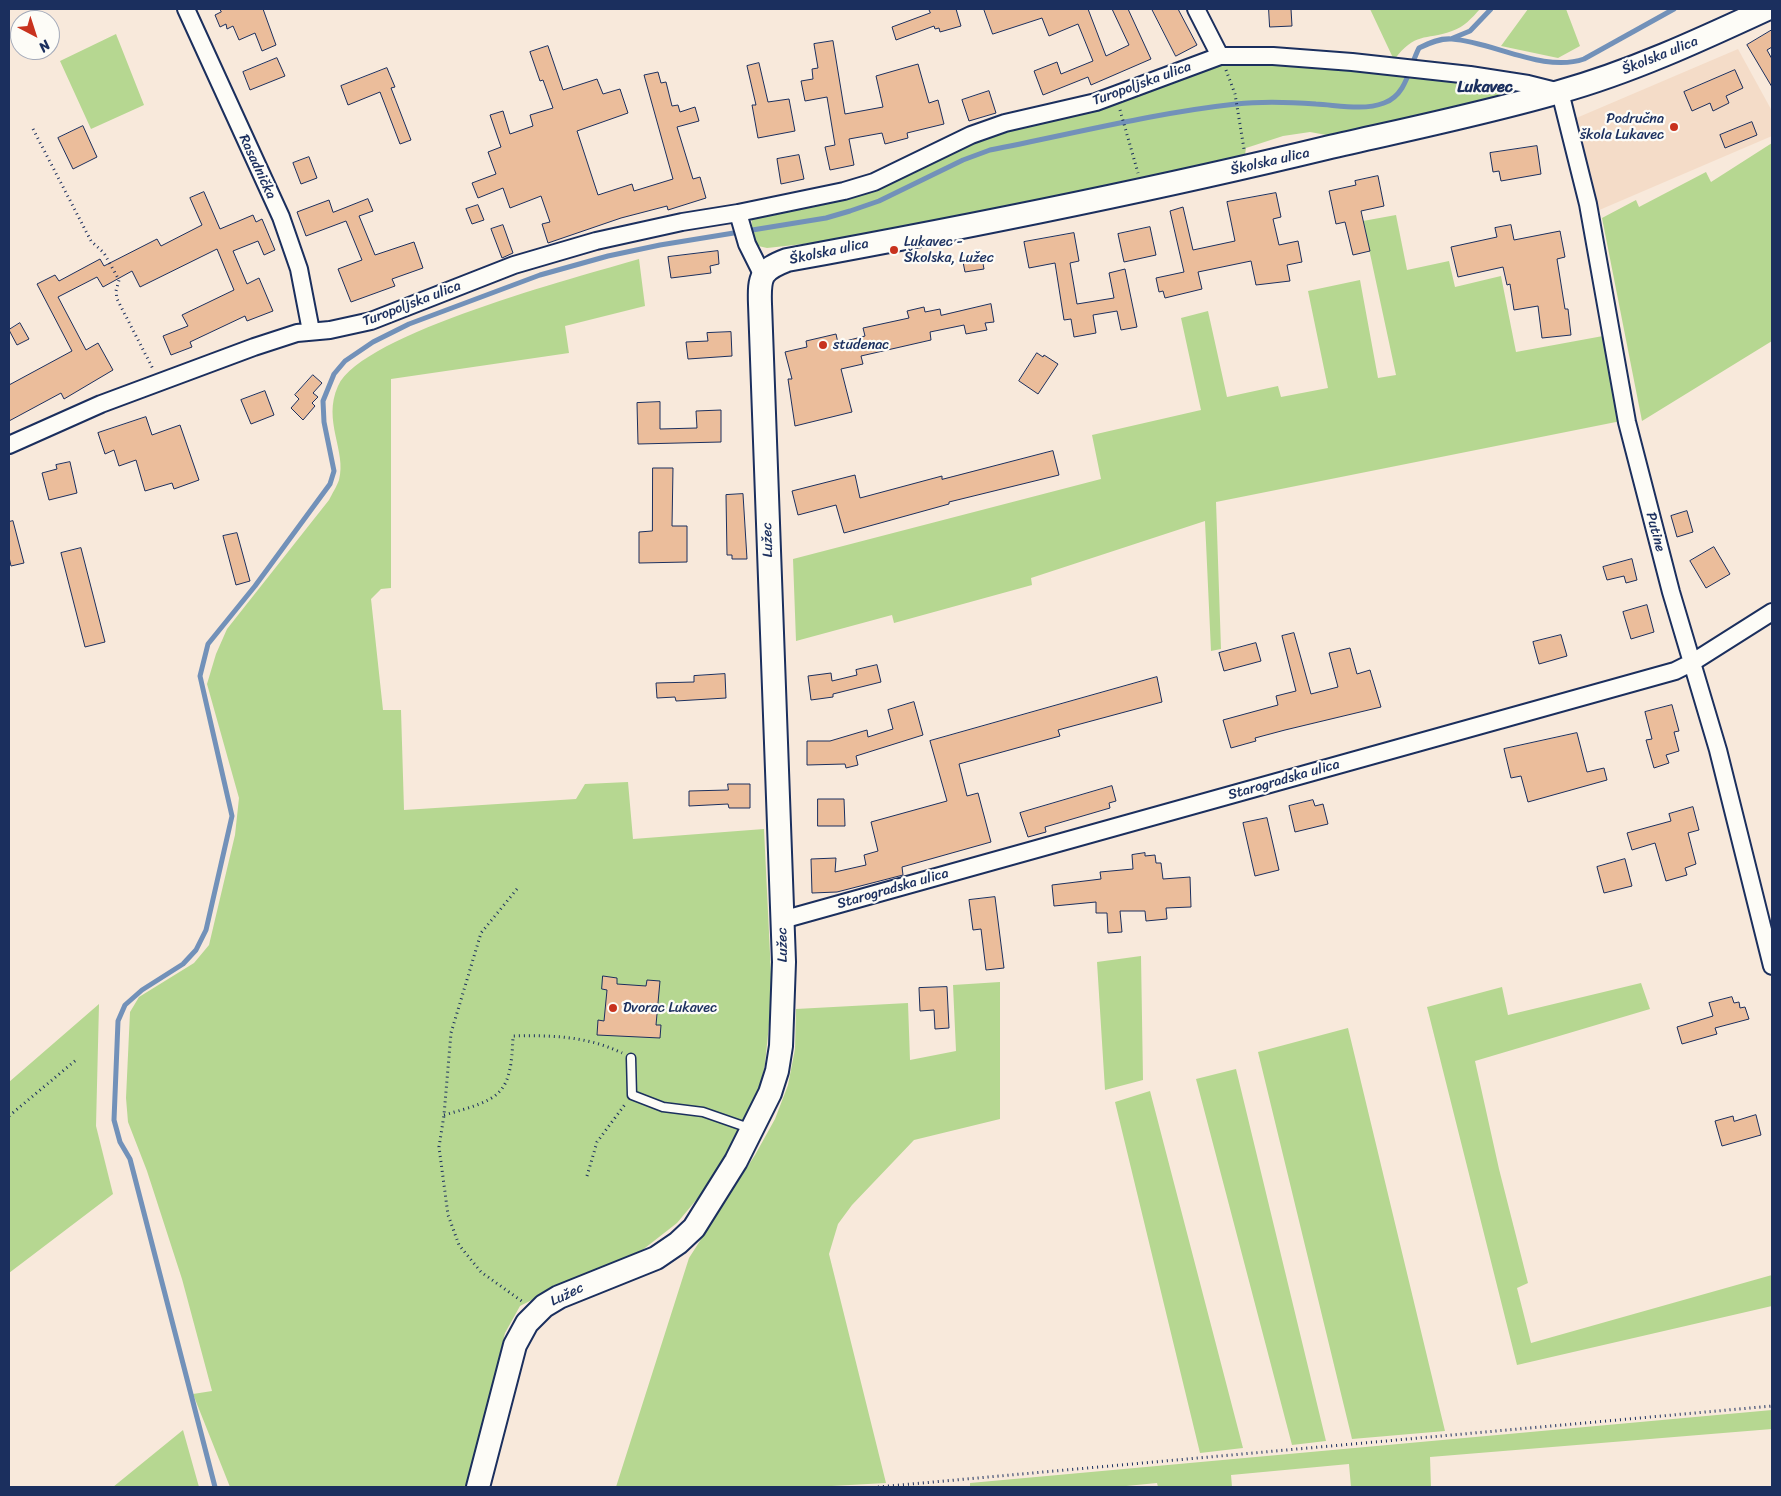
<!DOCTYPE html>
<meta charset="utf-8">
<style>
body{margin:0}
#map{position:relative;width:1781px;height:1496px;overflow:hidden;background:#f8e9db;font-family:Sriracha,sans-serif}
canvas{display:block}
.frame{position:absolute;inset:0;border:10px solid #1b2f5e;pointer-events:none}
.north{position:absolute;left:10px;top:10px;width:50px;height:50px;box-sizing:border-box;background:#fdfcf7;border:1px solid #a3aaba;border-radius:50%;rotate:140deg;font-size:14px;font-weight:700;line-height:20px;text-align:center;color:#1b2f5e}
.north::after{content:'';display:block;margin:auto;width:18px;height:22px;background:#c8321e;clip-path:polygon(50% 0,100% 100%,50% 72%,0 100%)}
</style>
<div id="map">
<canvas width="1781" height="1496"></canvas>
<div class="frame"></div>
<div class="north">N</div>
</div>
<script>
const g = document.querySelector('canvas').getContext('2d');
g.lineJoin = 'round';
function paint(path, color) { g.fillStyle = color; g.fill(path, 'evenodd'); }
function trace(path, color, width, dash) { g.strokeStyle = color; g.lineWidth = width; g.lineCap = dash ? 'butt' : 'round'; g.setLineDash(dash || []); g.stroke(path); }
function write(font, color, halo, rows, align = 'center') {
  g.font = font + ' Sriracha,sans-serif'; g.lineWidth = 4.5; g.setLineDash([]); g.textBaseline = 'middle'; g.strokeStyle = halo; g.fillStyle = color; for (const [text, x, y, turn = 0] of rows) {
    g.save(); g.translate(x, y); g.rotate((+turn || 0) * Math.PI / 180); g.textAlign = isNaN(turn) ? turn : align; if (halo) g.strokeText(text, 0, 0); g.fillText(text, 0, 0); g.restore();
  }
}
paint(new Path2D(`
 M1738,49L1772,111V136L1597,211L1574,119Z`), '#f4dcc8');
paint(new Path2D(`
 M1370,9H1480C1472,18 1464,27 1452,31C1424,41 1416,31 1394,60Z
 M1528,9H1566L1580,46L1558,58L1501,46Z
 M116,34L144,105L91,129L60,61Z
 M1266,64L1396,74L1519,89V95L1343,138L1310,132L1283,136L1246,148L1244,162L849,239L767,248L754,245L751,215L825,202L983,135L1216,65Z
 M1772,143V341L1642,421L1602,218L1636,200L1639,207L1706,172L1711,182Z
 M1396,215L1407,270L1449,261L1455,287L1501,276L1516,352L1603,336L1621,421L1216,502L1221,649L1211,651L1205,521L1031,578L1032,585L894,623L892,615L796,641L793,559L1101,479L1092,435L1201,410L1181,318L1208,311L1227,397L1278,386L1281,397L1328,388L1308,291L1360,280L1378,378L1396,375L1363,221Z
 M639,259L645,306L565,326L569,353L391,379V588L381,589L371,599L383,710H401L404,810L576,799L585,784L628,782L633,839L764,829L772,995L765,1064L755,1108L702,1193L677,1223L636,1255L559,1286L520,1306L505,1333L468,1487H230L193,1394L212,1391L182,1279L147,1171L128,1122L126,1098L130,1012L139,997L194,963L209,945L235,835L239,798L207,684L216,654L227,629L329,500C332,494 337,486 339,480C347,451 322,421 338,386C362,333 579,277 639,259Z
 M1141,956L1143,1080L1105,1090L1097,962Z
 M1000,982V1119L914,1140L852,1205L838,1224L829,1254L886,1483L814,1487H616L689,1258L755,1155L775,1119L788,1085L795,1049L796,1009L908,1003L910,1060L956,1051L953,985Z
 M1641,983L1650,1009L1475,1061L1499,1169L1528,1283L1517,1288L1531,1343L1772,1275V1306L1517,1365L1427,1007L1502,987L1508,1015Z
 M99,1004L96,1126L113,1194L9,1273V1082Z
 M1348,1028L1445,1431L1352,1439L1258,1052Z
 M1236,1069L1326,1441L1292,1445L1196,1079Z
 M1150,1091L1243,1448L1200,1453L1115,1102Z
 M1772,1410V1429L1430,1457L1431,1487H1351L1349,1464L1231,1475L1232,1487H1158L1157,1483L1116,1487H970V1483Z
 M183,1430L199,1487H113Z`), '#b6d791');
trace(new Path2D(`
 M1453,38L1470,31L1491,9
 M215,1487L130,1159L120,1142L114,1120L118,1021L125,1005L142,990L183,964L196,950L206,930L232,816L200,676L208,644L255,586L330,484L334,471L324,422L323,401L334,374L345,361L373,342L409,324L540,275L608,256L660,245L826,218L850,211L879,201L963,160L990,150C1072,134 1154,113 1236,104C1262,101 1290,102 1316,104C1337,105 1363,111 1384,103C1407,95 1409,67 1419,48C1429,43 1440,38 1452,39C1493,42 1544,73 1584,59L1674,9`), '#7291b9', 5);
const building = new Path2D(`
 M220,9H263L276,45L262,51L255,33L239,40L233,26L227,29L226,24L220,27L215,15L221,12Z
 M929,9H956L961,26L940,32L939,28L935,29L934,26L896,40L892,27L930,13Z
 M984,9H1088L1106,56L1129,45L1112,9H1128L1151,59L1091,85L1088,77L1043,95L1034,71L1057,62L1061,74L1093,61L1078,24L1049,36L1042,18L993,34Z
 M1152,9H1178L1197,45L1176,56Z
 M1269,9H1291L1292,26L1270,27Z
 M1772,30V47L1767,50L1772,59V87L1747,45Z
 M833,41L845,114L883,107L876,76L918,64L929,103L938,100L944,124L907,133L908,138L885,144L882,133L849,139L854,165L830,170L825,147L835,145L827,97L805,101L801,81L813,79L812,69L818,68L814,44Z
 M548,46L563,90L597,79L603,94L620,89L628,113L577,131L598,195L632,184L634,191L673,179L644,75L658,72L661,83L666,82L672,106L678,105L680,112L695,107L699,121L677,127L693,179L700,177L706,198L668,210L667,206L621,218L548,243L542,224L550,222L541,196L510,208L503,188L478,198L472,183L496,174L488,152L501,147L490,115L503,111L510,134L533,126L530,115L553,108L543,80L540,81L530,52Z
 M277,58L285,76L250,90L243,72Z
 M759,63L768,102L789,99L795,131L758,138L752,105H756L747,66Z
 M387,68L395,87L391,88L411,140L400,144L380,92L348,105L341,86Z
 M1735,70L1743,88L1726,96L1729,103L1713,111L1710,103L1692,111L1684,92Z
 M989,91L996,113L969,121L962,100Z
 M1752,122L1757,135L1725,148L1720,135Z
 M83,126L97,157L73,169L58,138Z
 M1537,146L1541,174L1501,181L1499,171L1493,172L1490,153Z
 M799,155L804,179L781,184L777,159Z
 M309,157L317,178L301,184L293,163Z
 M1378,176L1384,206L1361,211L1370,251L1353,255L1345,222L1336,224L1329,191L1356,185L1355,181Z
 M204,192L220,229L253,215L256,222L262,219L275,250L264,255L258,241L233,251L247,284L259,278L273,311L247,321L245,316L190,342L192,347L171,355L163,336L188,326L182,315L234,290L217,249L140,287L132,271L103,287L97,277L58,297L86,350L98,343L113,370L64,399L61,393L9,421V385L72,351L37,284L55,275L59,281L100,259L104,266L157,239L161,246L202,225L190,198Z
 M1276,193L1281,217L1273,219L1279,245L1298,241L1302,262L1287,265L1290,281L1256,285L1251,261L1198,272L1202,289L1165,298L1163,291L1159,292L1156,278L1184,272L1170,211L1183,207L1193,250L1235,241L1227,202Z
 M368,199L373,211L359,216L375,255L414,242L423,268L392,279L395,286L351,302L338,269L362,260L346,221L306,236L297,212L329,200L333,212Z
 M478,205L484,220L472,224L466,209Z
 M503,225L513,253L502,258L491,229Z
 M1511,225L1514,240L1560,231L1565,257L1557,259L1565,309H1568L1571,335L1542,338L1538,306L1514,310L1510,284L1507,285L1503,267L1458,277L1451,247L1497,237L1495,228Z
 M1150,227L1156,255L1124,262L1118,234Z
 M1074,233L1079,261L1070,263L1077,304L1114,298L1109,273L1125,269L1137,327L1121,330L1117,311L1093,315L1096,333L1074,337L1071,319L1064,320L1055,263L1029,268L1024,242Z
 M718,251L719,264L710,266L711,273L671,278L668,257Z
 M981,253L984,269L965,272L962,257Z
 M991,304L994,322L985,323L987,330L966,334L964,325L930,332L931,340L861,356L863,364L841,369L852,412L795,426L788,379H792L785,352L807,347L806,341L836,334L838,343L865,336L863,328L909,318L907,311L924,307L925,312L940,309L941,315Z
 M20,323L29,339L17,345L9,330Z
 M731,332L732,356L688,359L686,342L708,341L707,333Z
 M1037,353L1043,357L1044,355L1058,364L1038,394L1019,381Z
 M313,375L322,383L313,393L318,397L312,403L315,406L303,420L291,408L299,399L295,395Z
 M265,391L274,415L251,424L241,400Z
 M660,402V429L697,428L696,411L721,410V442L638,444L637,403Z
 M146,417L152,435L180,425L199,480L174,489L172,483L145,491L136,460L119,466L114,450L105,454L98,433Z
 M1053,451L1059,475L949,502V504L844,533L836,505L798,515L792,491L855,475L860,498L942,476V479Z
 M70,462L77,493L49,500L42,473L57,469L56,465Z
 M653,468H673L672,526H687V562L639,563V532L652,531Z
 M743,494L747,559H732V555H727L726,495Z
 M1687,511L1693,532L1677,537L1671,516Z
 M13,521L24,563L11,566L9,557V522Z
 M237,533L250,581L236,585L223,536Z
 M1714,547L1730,574L1706,588L1690,561Z
 M81,548L105,642L85,647L61,553Z
 M1632,559L1637,580L1626,583L1624,576L1607,580L1603,567Z
 M1647,605L1654,632L1631,639L1623,612Z
 M1294,633L1311,694L1338,687L1329,653L1350,648L1357,674L1370,670L1381,707L1285,730L1255,738L1256,741L1231,748L1223,720L1278,705L1276,696L1296,691L1282,636Z
 M1561,635L1567,656L1539,664L1533,642Z
 M1256,643L1261,661L1224,671L1219,653Z
 M877,665L881,682L833,694V697L811,700L808,676L831,673L832,681L857,675L856,670Z
 M725,674L726,698L676,701L675,697L657,698L656,683L694,682V676Z
 M1157,677L1162,702L1058,730L1060,736L959,764L967,796L978,793L991,842L902,867L903,875L837,892L812,893L811,859L836,858L835,872L866,865L864,855L878,851L871,822L947,801L930,741Z
 M914,702L923,735L856,756L858,765L846,768L845,764L807,765V741H830L867,730L868,737L893,729L888,710Z
 M1672,705L1679,731L1674,732L1679,751L1666,755L1669,763L1654,768L1646,740L1652,739L1645,712Z
 M1577,733L1587,772L1604,768L1607,780L1528,802L1521,776L1511,778L1504,749Z
 M728,784H750V808H729L728,804L689,806V791L728,790Z
 M1112,786L1116,801L1109,803L1110,808L1045,827L1046,832L1028,837L1020,813Z
 M818,799H844L845,826H818Z
 M1313,800L1315,806L1323,804L1328,824L1295,832L1289,806Z
 M1693,807L1699,830L1688,833L1696,864L1685,868L1687,875L1666,881L1655,843L1632,850L1627,833L1671,821L1669,814Z
 M1267,818L1279,870L1255,876L1243,823Z
 M1145,853V856L1155,855L1156,863H1161L1163,879L1190,877L1191,907L1166,908L1167,919L1146,921L1145,911H1120L1122,932L1108,933L1107,913H1096V902L1054,906L1052,885L1101,879L1100,872L1133,869L1132,855Z
 M1625,859L1632,886L1604,893L1597,867Z
 M995,897L1004,968L986,970L981,929L973,930L969,900Z
 M603,976L617,978V984L646,986L647,980L660,981L656,1025H661L660,1038L597,1035L598,1020L604,1021L607,990L602,989Z
 M947,987L949,1028L935,1029L934,1010L920,1011L919,988Z
 M1732,997L1734,1003L1739,1002L1740,1008L1745,1007L1749,1019L1715,1028L1717,1034L1682,1044L1677,1027L1713,1016L1709,1003Z
 M1756,1115L1761,1135L1722,1146L1715,1121L1733,1116L1734,1121Z`);
paint(building, '#ebbd9b');
trace(building, '#1b2f5e', 1);
const lane = new Path2D(`
 M631,1058L632,1095L663,1107L703,1112L749,1128`);
const street = new Path2D(`
 M186,9L281,217L299,269L311,331
 M1196,9L1220,56
 M738,213L844,191L874,182L971,135L1005,123L1096,102L1220,56H1273L1352,62L1470,75L1528,84L1560,92L1588,204L1627,422L1671,592L1718,750L1772,966
 M9,445L101,404L254,347L297,333L330,330L371,321L514,265L596,241L682,222L738,213L747,244L762,274
 M782,920L1675,671L1693,662L1772,612`);
const secondary = new Path2D(`
 M478,1487L515,1345L527,1323L544,1306L559,1297L656,1258L678,1243L694,1228L736,1161L770,1093L777,1071L781,1046L784,962L760,304C759,276 761,270 787,260C968,227 1148,191 1326,148C1404,130 1483,114 1559,92C1631,72 1700,40 1767,9`);
trace(lane, '#1b2f5e', 11);
trace(street, '#1b2f5e', 20);
trace(secondary, '#1b2f5e', 26);
trace(new Path2D(`
 M1226,70L1235,94L1244,149
 M1120,110L1138,173
 M33,129L91,241L104,253L119,280L116,291L117,299L153,369
 M517,889L481,933L451,1033L444,1115L439,1147L448,1215L459,1245L481,1272L523,1302
 M444,1115C501,1099 511,1096 513,1036C551,1035 587,1036 622,1053
 M9,1116L76,1060
 M587,1176L597,1142L626,1103
 M878,1487L1772,1406`), '#1b2f5e', 3, [1, 4]);
trace(lane, '#fdfcf7', 8);
trace(street, '#fdfcf7', 16);
trace(secondary, '#fdfcf7', 22);
for (const [x, y, r, color] of [
 [1674,127,5,"#c8321e"],
 [894,250,5,"#c8321e"],
 [823,345,5,"#c8321e"],
 [613,1008,5,"#c8321e"]
]) { const dot = new Path2D(); dot.arc(x, y, r, 0, 2 * Math.PI); g.fillStyle = color; g.fill(dot); trace(dot, '#fdfcf7', 2); }
write('14px', '#1b2f5e', '#fdfcf7', [
 ["Školska ulica",1660,56,-22],
 ["Turopoljska ulica",1142,84,-20],
 ["Školska ulica",1270,162,-13],
 ["Rasadnička",257,167,65],
 ["Školska ulica",829,252,-12],
 ["Turopoljska ulica",412,304,-21],
 ["Putine",1655,532,75],
 ["Lužec",768,540,-92],
 ["Starogradska ulica",1284,780,-16],
 ["Starogradska ulica",893,889,-16],
 ["Lužec",783,945,-91],
 ["Lužec",567,1295,-26]
]);
write('14px', '#1b2f5e', '#fdfcf7', [
 ["Područna",1664,119,"right"],
 ["škola Lukavec",1664,135,"right"],
 ["Lukavec -",904,242],
 ["Školska, Lužec",904,258],
 ["studenac",833,345],
 ["Dvorac Lukavec",623,1008]
], 'left');
write('bold 16px', '#1b2f5e', '#fdfcf7', [
 ["Lukavec",1485,88]
]);
</script>
